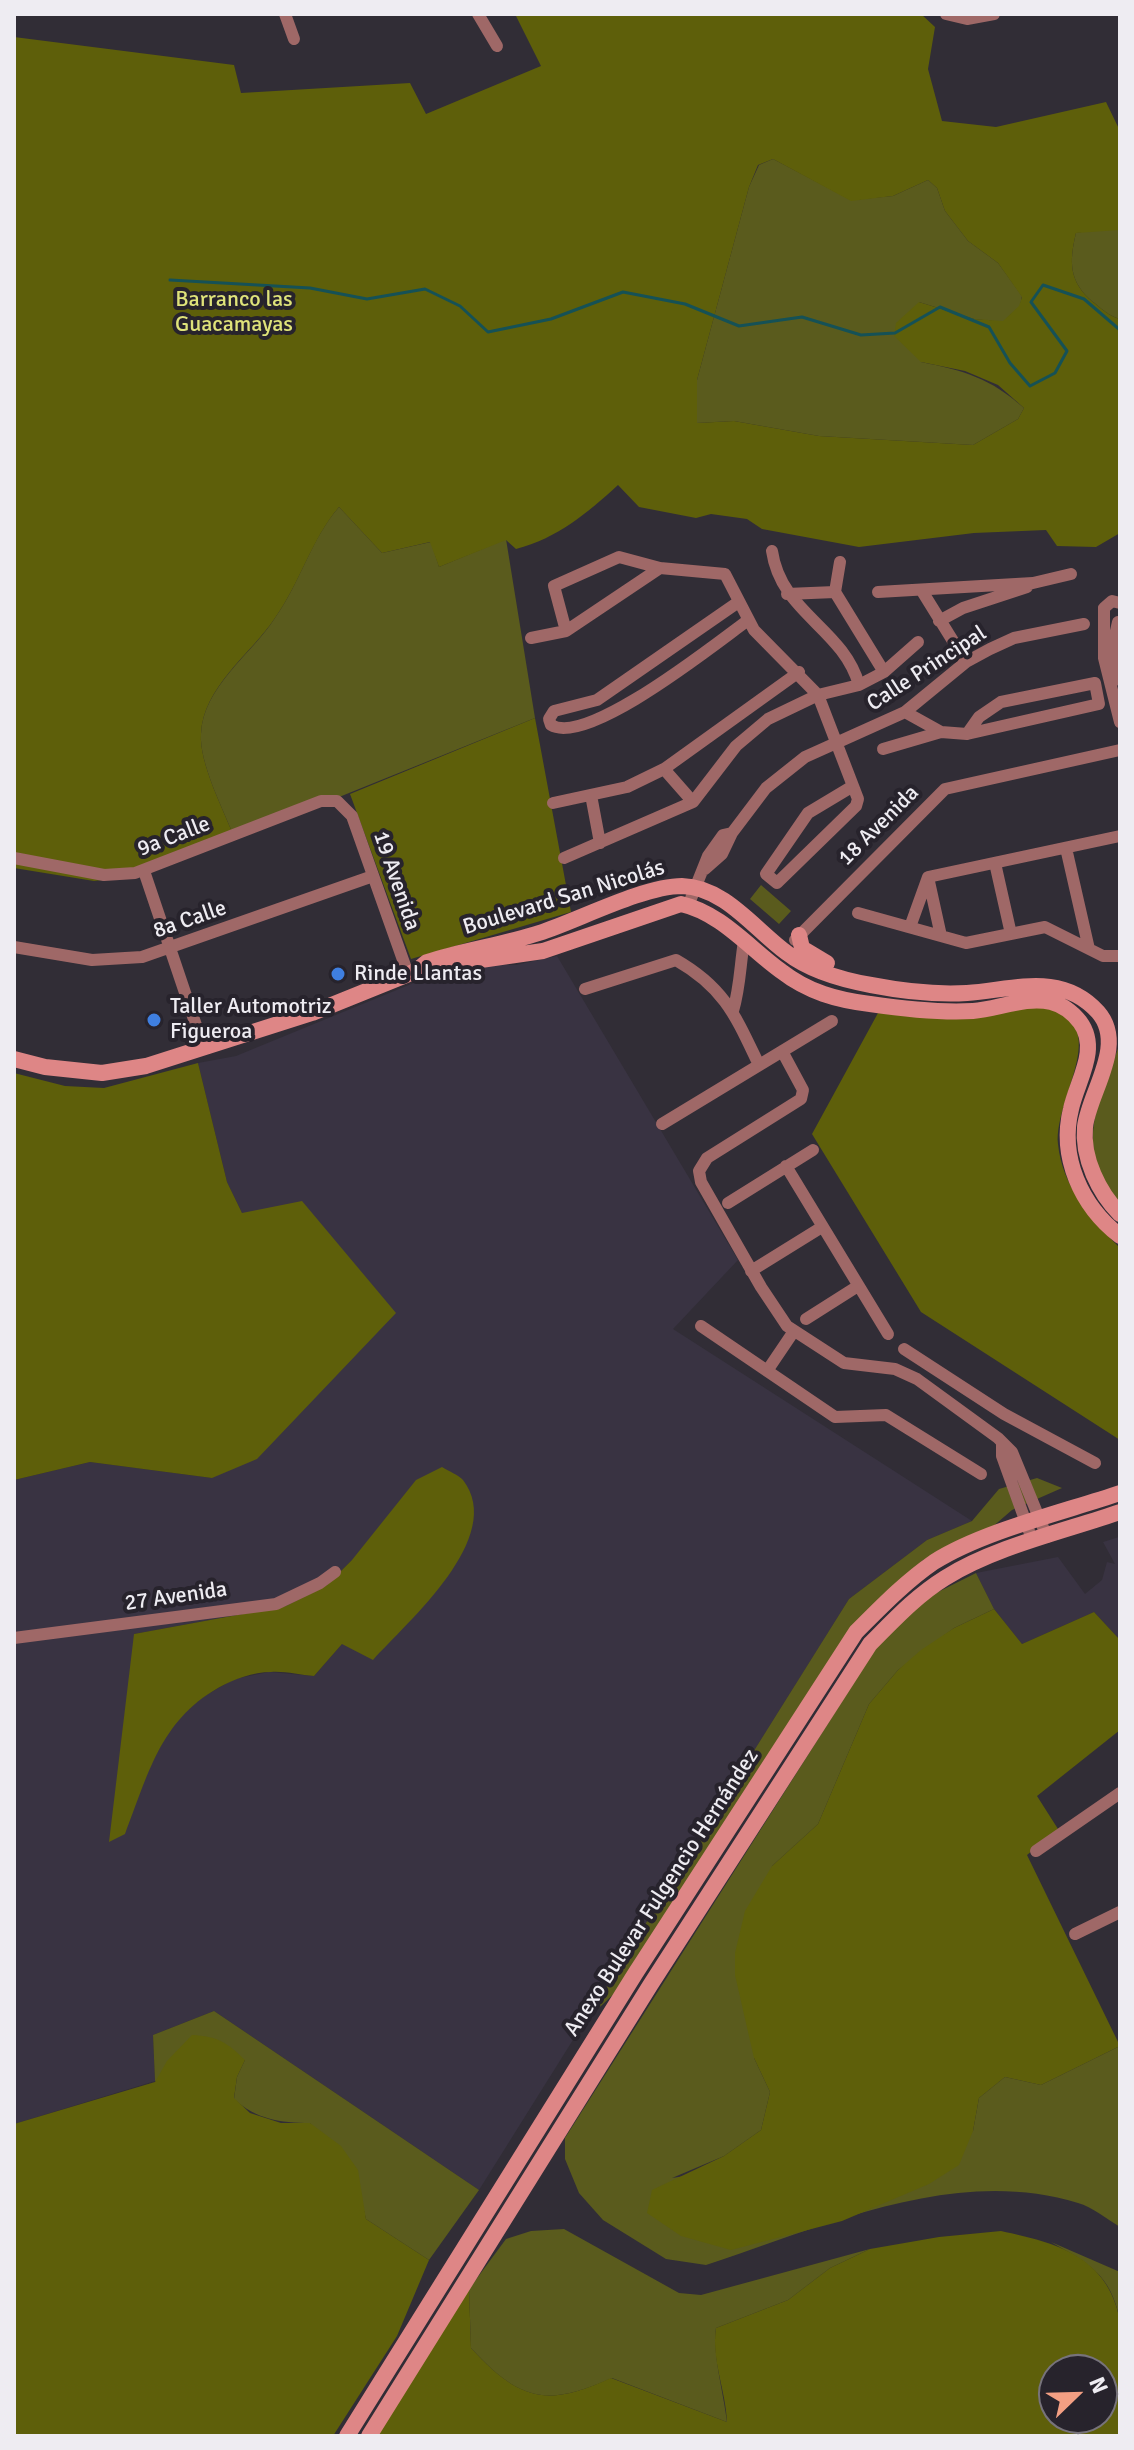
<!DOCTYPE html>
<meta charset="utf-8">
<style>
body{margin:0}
#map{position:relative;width:1134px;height:2450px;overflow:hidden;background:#312d36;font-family:Signika,sans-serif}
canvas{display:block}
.frame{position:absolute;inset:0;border:16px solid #eeecf2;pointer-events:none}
.north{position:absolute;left:1038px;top:2354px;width:80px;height:80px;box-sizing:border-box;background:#27232c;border:2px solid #77737b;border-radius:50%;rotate:67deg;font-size:22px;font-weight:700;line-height:32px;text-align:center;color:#eeecf2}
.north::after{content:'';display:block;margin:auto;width:28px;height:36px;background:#f39f83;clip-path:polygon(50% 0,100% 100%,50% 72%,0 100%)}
</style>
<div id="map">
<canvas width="1134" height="2450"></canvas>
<div class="frame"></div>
<div class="north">N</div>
</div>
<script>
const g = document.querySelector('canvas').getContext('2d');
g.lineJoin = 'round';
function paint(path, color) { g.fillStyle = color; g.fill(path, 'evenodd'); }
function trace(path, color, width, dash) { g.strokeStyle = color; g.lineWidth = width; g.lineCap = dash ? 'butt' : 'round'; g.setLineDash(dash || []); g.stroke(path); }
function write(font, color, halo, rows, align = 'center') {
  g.font = font + ' Signika,sans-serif'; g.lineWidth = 8; g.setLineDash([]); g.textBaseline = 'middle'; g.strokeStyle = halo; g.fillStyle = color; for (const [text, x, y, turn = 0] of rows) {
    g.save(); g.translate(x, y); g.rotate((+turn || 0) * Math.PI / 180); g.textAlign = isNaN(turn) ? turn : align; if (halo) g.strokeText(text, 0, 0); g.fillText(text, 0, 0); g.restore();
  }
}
paint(new Path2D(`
 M557,956L738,1260L673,1329L972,1521L927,1540L849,1599L479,2190L214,2011L153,2035L155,2081L14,2124V1480L90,1462L212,1478L242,1213L227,1182L198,1063L236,1056L438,973L469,964L516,965ZM352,1560L342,1644L314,1676L269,1672L234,1679L203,1697L173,1723L154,1759L134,1634L286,1606L327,1585Z
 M1119,1537L1120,1640L1094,1612L1022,1644L994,1609L976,1573L1058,1557L1085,1594L1102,1580L1107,1562L1115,1564L1103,1542Z`), '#393342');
paint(new Path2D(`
 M773,159L851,200L893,196L928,180L937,188L945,211L968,241L998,263L1022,296L1020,306L1003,322L974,319L919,302L921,362C965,371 990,378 1024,408L1018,419L973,445L819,436L734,421L697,423V380L749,187L759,165Z
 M1105,228L1120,230V319C1109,316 1102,309 1093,302C1069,282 1069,262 1076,233Z
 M339,507L382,553L431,542L439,567L506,539L535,718L235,839C224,811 199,763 201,734C203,687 251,655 275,618C300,583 311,539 339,507Z
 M761,885L791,911L779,924L750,899Z
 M1120,1043V1207C1073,1145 1097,1108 1120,1043Z
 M1037,1478L1062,1488L1012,1510L990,1529L923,1560L869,1611L619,1989L584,2022L849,1599L927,1540L972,1521L999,1489Z
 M976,1573L994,1609L954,1628L898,1670L869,1704L818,1824L772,1866L754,2058L770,2092L761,2130L724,2156L672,2178L973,2131L979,2098L1005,2077L1041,2085L1120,2046V2227C1107,2219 1092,2207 1078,2203C953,2165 824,2227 706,2265L666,2259L603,2220L579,2193L565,2159V2138L886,1632L926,1598Z
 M214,2011L479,2190L429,2260L366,2219L362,2202L310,2123C280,2123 256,2119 234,2099L237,2077L245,2060L155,2081L153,2035Z
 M564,2229L679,2293L701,2295L870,2249L830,2268L788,2300L716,2328C712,2352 724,2395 727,2422L612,2378C545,2408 519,2400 471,2348L469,2289L506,2239L531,2231Z
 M1051,2242L1120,2272V2320C1110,2273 1089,2264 1051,2242Z`), '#5a5b1d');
paint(new Path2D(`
 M515,14H921L935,27L928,69L942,121L996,127L1106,102L1120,131V230L1076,233C1069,262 1069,282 1093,302C1102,309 1109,316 1120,319V533L1096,547L1057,546L1046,530L974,533L859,547L762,529L747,519L711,514L696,518L639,507L618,485C586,514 558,538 516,549L506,540L439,567L430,542L382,553L339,507C311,540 300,583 275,618C250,655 203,687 201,734C199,763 224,811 235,839L127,877L94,881L14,868V37L234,65L241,93L410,83L426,114L541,66ZM773,159L851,201L893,196L928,180L937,188L945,211L968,241L998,263L1022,297L1019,306L1003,321L974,319L919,302L896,323L894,336L921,362L965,371L998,385L1024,408L1018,419L973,445L819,436L734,421L697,423V380L749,187L758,165Z
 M535,718L571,912L411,959L350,794Z
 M1036,1006C1120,1017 1054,1095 1058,1144C1062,1186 1091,1219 1120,1248V1440L921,1312L812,1134L878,1013L948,1017Z
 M198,1063L227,1182L242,1213L302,1201L396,1313L257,1459L212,1478L90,1462L14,1480V1073L65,1086L104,1088Z
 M442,1467C448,1471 459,1475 463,1480C507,1537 407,1622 373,1660L342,1644L314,1676C300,1675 285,1671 271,1672C253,1672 234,1679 218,1688C160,1721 148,1775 125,1834L109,1842L134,1634L286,1606L327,1585L352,1560L416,1480Z
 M994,1609L1022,1644L1094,1612L1120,1640V1730L1037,1796L1058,1829L1027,1855L1120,2046L1041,2085L1005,2077L979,2098L973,2131L959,2165L929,2184L842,2221L731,2250L681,2236L647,2213L652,2190L724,2156L761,2130L770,2092L754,2058L735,1975V1953L745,1911L772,1866L818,1824L869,1704L898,1670L921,1650L954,1628Z
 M192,2035C217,2036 228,2043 245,2060L237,2077L234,2098L250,2113L281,2123H310L341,2146L358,2170L366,2219L429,2260L397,2336L333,2436H14V2124L155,2082L167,2061Z
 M1001,2231C1057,2243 1107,2256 1120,2320V2436H374L469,2289L471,2348C519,2400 546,2408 611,2378L727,2422C726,2391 711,2359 716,2328L788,2300L830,2268L870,2249L939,2237ZM1054,2370H1102V2418H1054Z`), '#5e5f0a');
trace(new Path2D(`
 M170,280L310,288L367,299L425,289L460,306L488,332L551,319L623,292L685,304L739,326L802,317L861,335L895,333L940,307L989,327L1010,363L1030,386L1055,373L1067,351L1031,302L1043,285L1084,299L1120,330`), '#155156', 3);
trace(new Path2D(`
 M285,14L294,39
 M478,14L497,46
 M946,14L967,19L994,14
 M772,551C781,613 843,628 859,685
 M840,562L835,592L884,672
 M922,591L966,662
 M878,592L1033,583L1071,574
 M787,594L835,592
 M737,603L597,700L554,711L549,719L551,725C587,747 715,644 747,621
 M1120,603L1112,601L1104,608V658L1120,722
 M939,621L963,608L1027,587
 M1118,622L1113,644L1120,680
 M566,631L554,586L619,557L660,568L725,574L754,630L818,695L858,799L856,806L777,883L766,874L808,813L853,786
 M531,638L566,631L660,568
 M905,712L941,732
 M883,749L941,732L967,734L1099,704L1095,683L1001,702L979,717L967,734
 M664,769L693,802
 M591,795L600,843
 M553,803L627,787L664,769L799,672
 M1066,848L1089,949
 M14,858L104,875L135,873L321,801H337L352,816L408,974
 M564,858L693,802L736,746L768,719L818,695L859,685L884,672L918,642
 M995,863L1011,934
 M705,869L722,854L732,833L766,788L805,757L905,712L966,662L990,649L1014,638L1084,624
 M144,871L204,1049
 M928,877L941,936
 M688,906L708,856L723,835L732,833
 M858,913L966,943L1045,927L1103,956H1120
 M910,927L928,877L1120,836
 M795,940L945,789L1120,750
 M14,947L92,960L142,957L373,876
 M585,989L676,960C725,988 736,1017 759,1065
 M733,1011C740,988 740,966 744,941
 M782,1051L803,1090L801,1099L707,1158L699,1171L701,1182L761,1287L787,1326L844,1363L895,1369L917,1379L998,1438L1012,1452L1047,1537
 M662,1124L832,1021
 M786,1166L888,1334
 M728,1203L813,1150
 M751,1271L822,1227
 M806,1319L858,1286
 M701,1326L835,1417L886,1415L981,1474
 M904,1349L1004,1414L1095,1463
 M767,1371L794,1331
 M1002,1443V1456L1029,1531
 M14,1638L276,1604L320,1583L335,1572
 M1036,1851L1120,1793
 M1075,1934L1120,1912`), '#9f6867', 12);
trace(new Path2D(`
 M799,935L802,948L827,963
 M453,964L543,951L681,904C721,913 749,948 781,971C808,992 837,1000 870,1004C904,1009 940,1013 973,1011C998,1009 1026,996 1051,1002C1063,1005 1073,1013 1080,1022C1100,1049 1077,1081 1071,1109C1059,1157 1081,1206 1120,1236
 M14,1059L45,1067L102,1073L146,1066L312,1013L416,971L427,962C464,950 502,945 539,933C577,921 643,886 682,886C725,887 755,930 787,953C809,970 843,980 871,985C902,991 935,995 967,993C1013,990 1061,971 1098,1012C1127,1045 1089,1092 1085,1127C1082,1158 1099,1193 1120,1214
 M347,2436L635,1974L856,1632C881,1607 905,1582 934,1562C983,1531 1064,1512 1120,1493
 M369,2436L651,1984L870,1644C894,1620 916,1596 945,1578C994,1547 1065,1531 1120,1512`), '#de8686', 16);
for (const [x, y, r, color] of [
 [338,974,8,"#3f7fe0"],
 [154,1020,8,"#3f7fe0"]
]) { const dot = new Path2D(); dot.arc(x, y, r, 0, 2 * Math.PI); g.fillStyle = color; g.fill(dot); trace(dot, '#27232c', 3); }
write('22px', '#dfe37a', '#27232c', [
 ["Barranco las",234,300],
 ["Guacamayas",234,325]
]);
write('22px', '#eeecf2', '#27232c', [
 ["Calle Principal",927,669,-33],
 ["18 Avenida",879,826,-45],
 ["9a Calle",174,837,-21],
 ["19 Avenida",396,881,71],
 ["Boulevard San Nicolás",564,898,-17],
 ["8a Calle",190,920,-19],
 ["27 Avenida",176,1597,-8],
 ["Anexo Bulevar Fulgencio Hernández",662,1893,-57]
]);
write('22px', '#eeecf2', '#27232c', [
 ["Rinde Llantas",354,974],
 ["Taller Automotriz",170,1007],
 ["Figueroa",170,1032]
], 'left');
</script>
